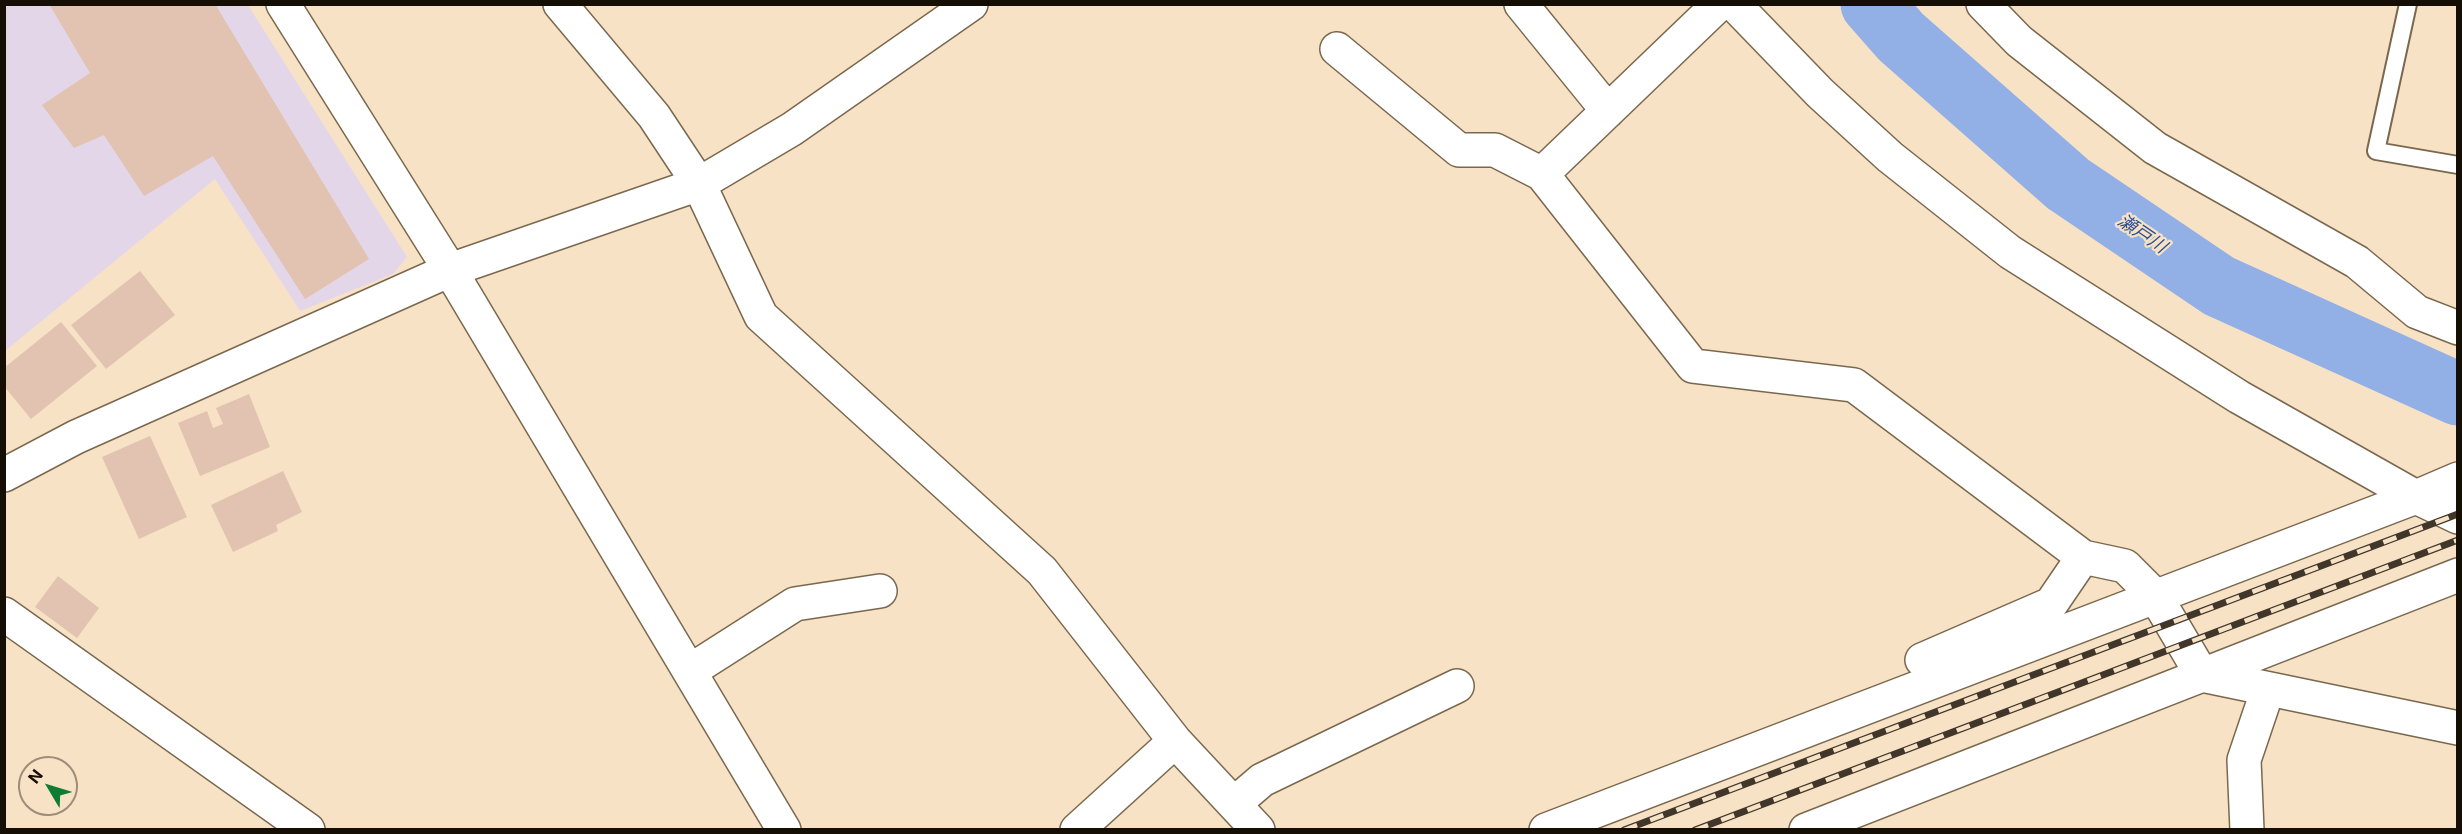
<!DOCTYPE html>
<meta charset="utf-8">
<style>
body{margin:0}
#map{position:relative;width:2462px;height:834px;overflow:hidden;background:#f7e2c6;font-family:Inter,sans-serif}
canvas{display:block}
.frame{position:absolute;inset:0;border:6px solid #150e05;pointer-events:none}
.north{position:absolute;left:18px;top:756px;width:60px;height:60px;box-sizing:border-box;background:#f7e2c6;border:2px solid #9d8d79;border-radius:50%;rotate:308deg;font-size:16px;font-weight:700;line-height:24px;text-align:center;color:#150e05}
.north::after{content:'';display:block;margin:auto;width:21px;height:27px;background:#0c7d33;clip-path:polygon(50% 0,100% 100%,50% 72%,0 100%)}
</style>
<div id="map">
<canvas width="2462" height="834"></canvas>
<div class="frame"></div>
<div class="north">N</div>
</div>
<script>
const g = document.querySelector('canvas').getContext('2d');
g.lineJoin = 'round';
function paint(path, color) { g.fillStyle = color; g.fill(path, 'evenodd'); }
function trace(path, color, width, dash) { g.strokeStyle = color; g.lineWidth = width; g.lineCap = dash ? 'butt' : 'round'; g.setLineDash(dash || []); g.stroke(path); }
function write(font, color, halo, rows, align = 'center') {
  g.font = font + ' Inter,"Noto Sans JP",sans-serif'; g.lineWidth = 4.5; g.setLineDash([]); g.textBaseline = 'middle'; g.strokeStyle = halo; g.fillStyle = color; for (const [text, x, y, turn = 0] of rows) {
    g.save(); g.translate(x, y); g.rotate((+turn || 0) * Math.PI / 180); g.textAlign = isNaN(turn) ? turn : align; if (halo) g.strokeText(text, 0, 0); g.fillText(text, 0, 0); g.restore();
  }
}
paint(new Path2D(`
 M5,5H248L407,257L393,274L300,311L215,179L5,351Z`), '#e4d6e9');
trace(new Path2D(`
 M1872,4L1901,37L2068,184L2219,286L2458,394`), '#92b0e5', 63);
paint(new Path2D(`
 M49,4H215L369,259L305,299L213,156L144,196L104,135L74,148L42,105L90,73Z
 M140,271L175,315L106,369L71,325Z
 M61,322L97,366L31,419L4,386V368Z
 M249,394L270,447L200,476L178,423L207,411L213,428L223,424L216,408Z
 M150,436L187,517L139,539L102,457Z
 M283,471L302,512L276,525L278,531L233,552L211,505Z
 M58,576L99,608L77,638L35,607Z`), '#e2c2b0');
const lane = new Path2D(`
 M2408,4L2376,151L2458,165`);
const street = new Path2D(`
 M560,4L654,116L699,184L761,316L1042,571L1175,741L1258,830
 M1521,4L1608,111
 M1719,4L1542,174L1693,366L1854,385L2083,557L2125,566L2156,597L2202,675L2458,728
 M1734,4L1820,93L1890,157L2010,252L2239,397L2416,497L2458,517
 M1983,4L2019,41L2155,148L2357,262L2417,312L2458,328
 M1337,49L1459,150H1495L1542,174
 M450,270L784,830
 M4,475L76,437L450,270L699,184L792,129L971,4
 M1922,660L2051,604L2083,557
 M690,671L795,604L880,591
 M1234,804L1262,780L1457,686
 M1077,830L1175,741
 M1546,830L2416,497L2458,479
 M1806,830L2458,575
 M2247,830L2244,760L2268,689`);
const secondary = new Path2D(`
 M283,4L450,270
 M4,614L308,830`);
trace(lane, '#7a684e', 20);
trace(street, '#7a684e', 36);
trace(secondary, '#7a684e', 36);
trace(lane, '#fff', 16);
trace(street, '#fff', 33);
trace(secondary, '#fff', 33);
const rail = new Path2D(`
 M1624,830L2458,514
 M1695,830L2458,540`);
trace(rail, '#40362a', 7);
trace(rail, '#f7e2c6', 4.5, [14]);
write('italic 18px', '#2c4e8f', '#f7e2c6', [
 ["瀬戸川",2142,234,34]
]);
</script>
